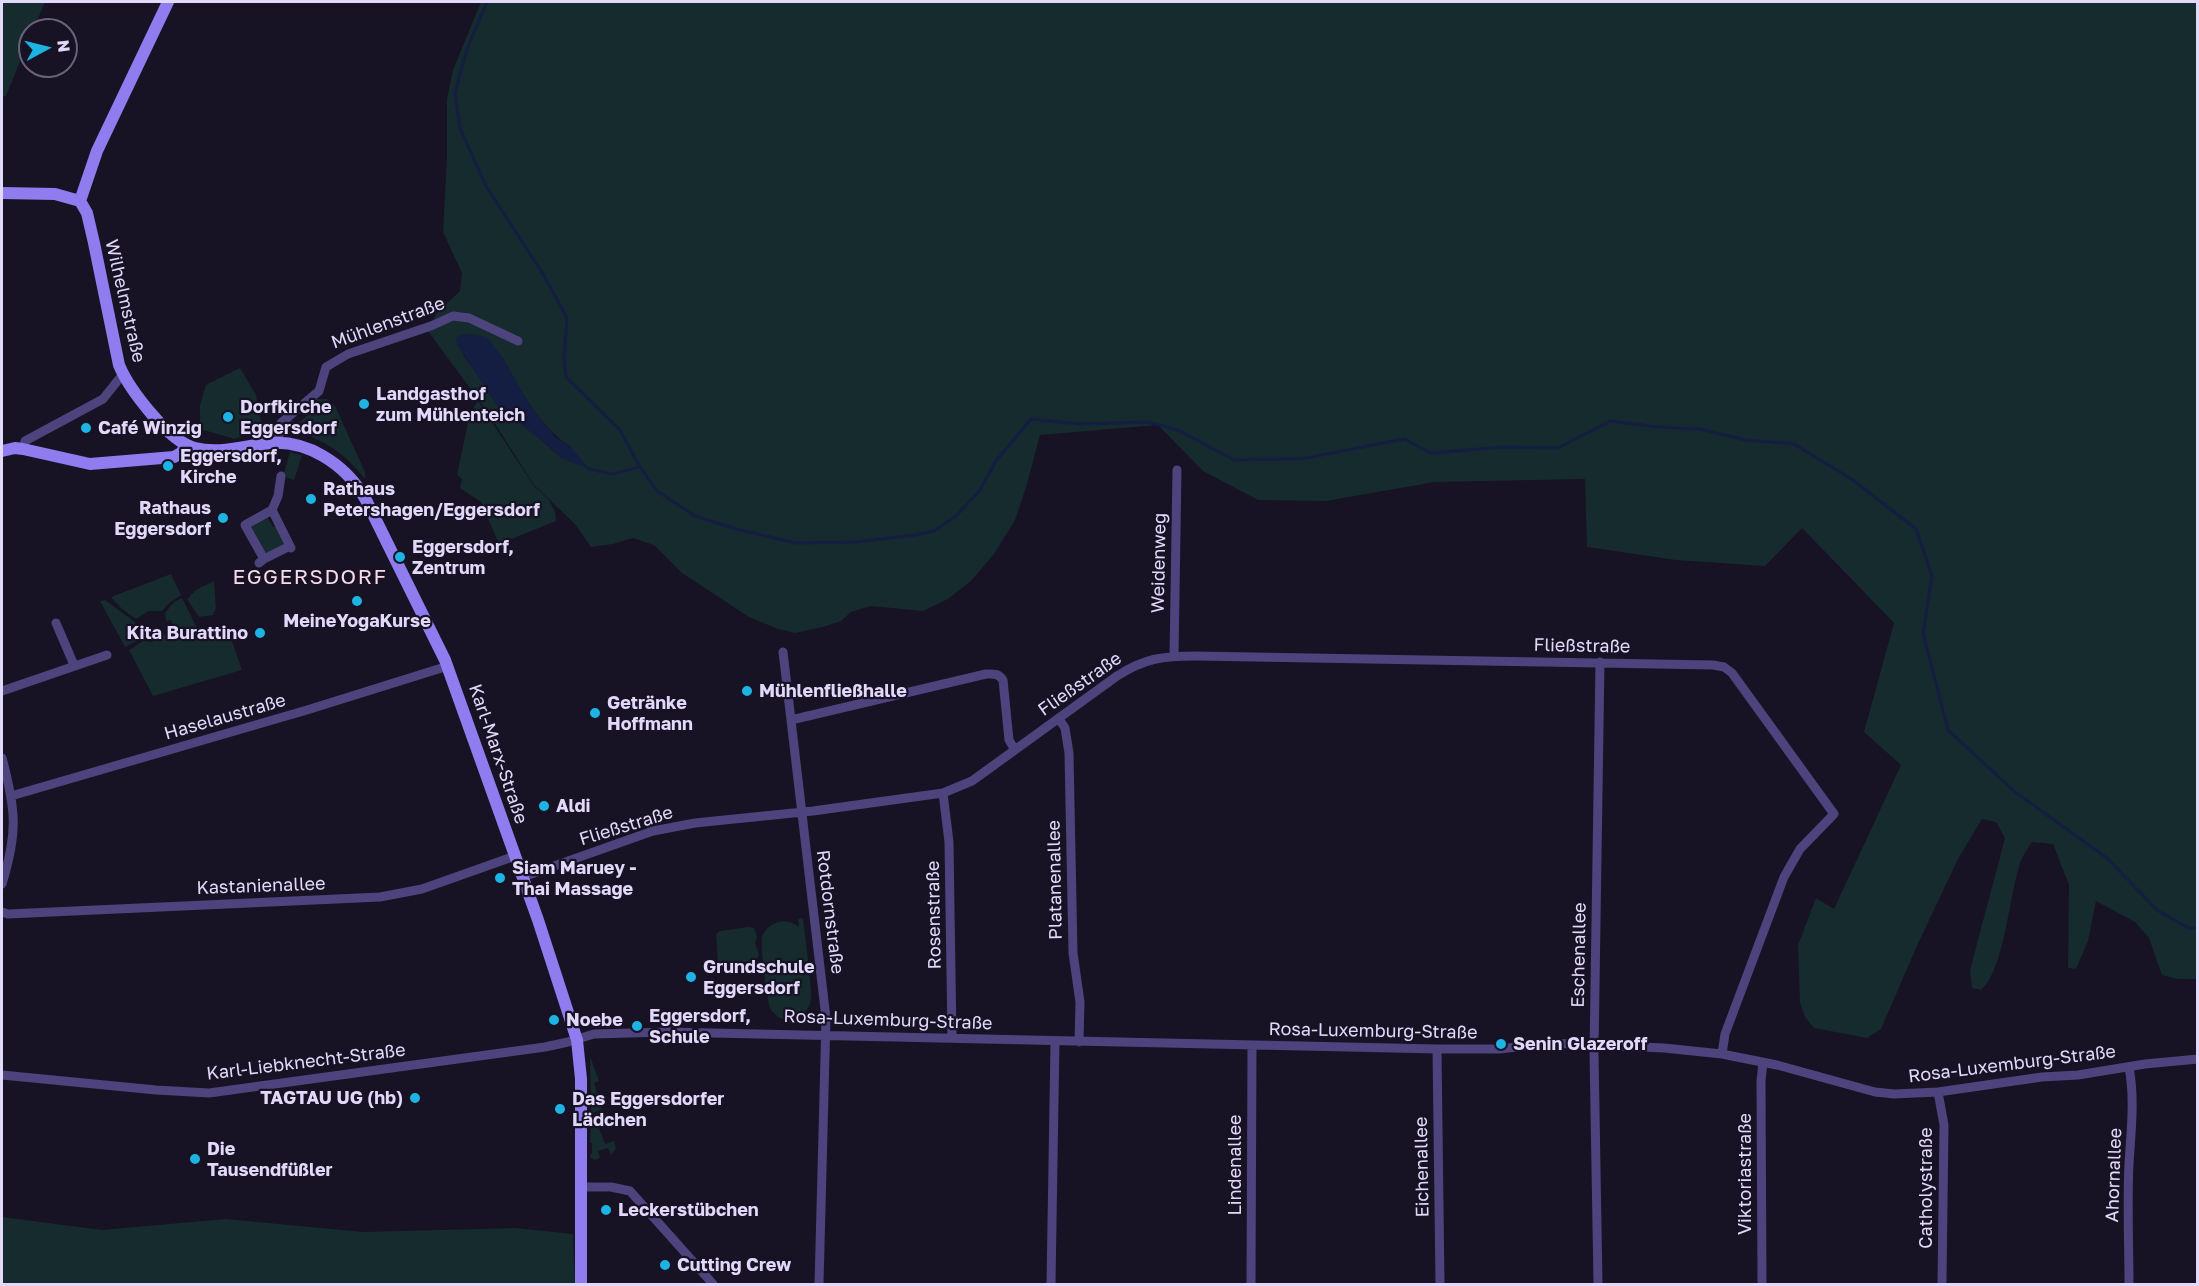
<!DOCTYPE html>
<meta charset="utf-8">
<style>
body{margin:0}
#map{position:relative;width:2199px;height:1286px;overflow:hidden;background:#171224;font-family:"Golos Text",sans-serif}
canvas{display:block}
.frame{position:absolute;inset:0;border:3px solid #e2d9fa;pointer-events:none}
.north{position:absolute;left:18px;top:18px;width:60px;height:60px;box-sizing:border-box;background:#171224;border:2px solid #68627a;border-radius:50%;rotate:83deg;font-size:16px;font-weight:700;line-height:24px;text-align:center;color:#e2d9fa}
.north::after{content:'';display:block;margin:auto;width:21px;height:27px;background:#1db3e2;clip-path:polygon(50% 0,100% 100%,50% 72%,0 100%)}
</style>
<div id="map">
<canvas width="2199" height="1286"></canvas>
<div class="frame"></div>
<div class="north">N</div>
</div>
<script>
const g = document.querySelector('canvas').getContext('2d');
g.lineJoin = 'round';
function paint(path, color) { g.fillStyle = color; g.fill(path, 'evenodd'); }
function trace(path, color, width, dash) { g.strokeStyle = color; g.lineWidth = width; g.lineCap = dash ? 'butt' : 'round'; g.setLineDash(dash || []); g.stroke(path); }
function write(font, color, halo, rows, align = 'center') {
  g.font = font + ' "Golos Text",sans-serif'; g.lineWidth = 4.5; g.setLineDash([]); g.textBaseline = 'middle'; g.strokeStyle = halo; g.fillStyle = color; for (const [text, x, y, turn = 0] of rows) {
    g.save(); g.translate(x, y); g.rotate((+turn || 0) * Math.PI / 180); g.textAlign = isNaN(turn) ? turn : align; if (halo) g.strokeText(text, 0, 0); g.fillText(text, 0, 0); g.restore();
  }
}
paint(new Path2D(`
 M2,2H45L33,30H30V37L6,96L2,97Z
 M481,2H2197V979H2177L2162,975L2149,938L2135,922L2096,901L2088,941L2076,969L2068,968L2069,885L2053,844L2032,842C2029,847 2025,852 2022,858C2009,890 2006,968 1981,990L1972,988L1970,970L2005,838L1996,822L1982,819L1958,859L1916,948L1881,1029L1867,1038L1814,1028L1805,1017L1800,1002L1798,945L1816,898L1834,909L1901,765L1864,732L1894,623L1802,528L1765,566L1676,560L1587,547L1585,479L1435,482L1326,501L1258,500L1203,471L1158,425L1040,435L1027,484L1015,520L994,554L971,581L948,599L923,611L871,606L851,612L841,621L823,627L795,633L778,629L749,617L682,573L654,545L633,538L613,544L591,547L575,524L534,485L488,413L428,331L436,314L460,291L462,273L443,232L447,157V99L453,70ZM463,355L502,357C521,390 538,426 571,447L561,458L535,434L480,377Z
 M240,368L256,395L262,427L235,439L200,429V405L206,385Z
 M316,399H327L335,406L365,472V479C340,447 321,441 285,425L291,419L297,424L316,409L311,402Z
 M478,401L534,486L549,500L555,512L556,521L499,544L481,502L460,488L462,479L457,475L470,413Z
 M290,452L302,455L294,480L283,476Z
 M266,515L273,527L278,525L287,543L266,554L250,524Z
 M171,574L181,595L168,604L162,611H149L136,619L122,609L111,597Z
 M214,581L216,608L213,615L199,617L187,599L196,590Z
 M182,598L199,632L179,634L168,630V626L172,625L171,620L166,621L165,613L174,602Z
 M105,600L135,622L139,640L125,647L100,601Z
 M227,627L242,670L153,696L129,650L143,641L152,642L166,634L189,637Z
 M803,918C806,942 809,966 811,991C814,1017 786,1031 771,1010C767,1004 760,945 762,937C763,933 766,929 770,926C779,919 790,920 799,927L798,919Z
 M749,927L754,928L757,937L755,943L759,955L754,964H718L716,934L720,931Z
 M590,1056L599,1081L594,1083L602,1109L591,1114Z
 M595,1117L605,1144L614,1141L616,1149L611,1155L608,1148L598,1151L600,1158L595,1160L590,1158V1154H592V1143H590L591,1118Z
 M2,1217L102,1230L226,1219L363,1232L515,1228L573,1234L575,1284H2Z`), '#162b2d');
paint(new Path2D(`
 M471,334L487,337L502,357L531,407L556,438L571,447L589,469L561,458L550,447L497,406L457,344L456,338L460,335Z`), '#131e42');
trace(new Path2D(`
 M487,2L467,49L455,93L460,128L486,186L543,274L567,318L564,358L566,377L620,430L640,467L657,491L695,516L736,529L796,543L857,542L915,535L934,531L956,516L980,490L996,461L1031,419L1080,424L1148,422L1178,430L1234,460L1301,459L1404,439L1431,453L1504,447L1558,448L1610,421L1658,427L1699,429L1746,440L1794,444L1853,480L1916,529L1932,576L1923,633L1948,730L2015,792L2107,858L2157,910L2190,929L2198,927
 M589,469L612,474L640,467`), '#131e42', 3);
trace(new Path2D(`
 M278,442L281,423L319,391L326,367L348,354L431,326L453,316L469,318L518,341
 M23,449L25,441L103,399L123,374
 M281,476L278,496L272,510L291,548
 M264,559L290,546
 M259,563L264,559L245,525L272,510
 M56,623L74,665
 M783,652L826,1018L819,1284
 M1174,656L1177,470
 M2,691L107,655
 M1059,719L1065,728L1069,753L1073,953L1080,1002L1079,1042
 M791,720L986,674C994,674 998,673 1003,680L1009,740L1015,750
 M2,758C16,810 18,832 2,884
 M943,793L949,842L952,1038
 M11,796L307,710L448,666
 M523,877L653,831L695,823L813,811L943,793L972,781L1117,676C1145,658 1163,656 1196,656L1713,665L1724,667L1732,673L1834,814L1800,849L1784,877L1725,1034L1722,1054
 M2,912L8,914L380,897L422,889L515,856
 M1437,1049L1440,1284
 M2,1075L156,1090L209,1093L545,1047L568,1042L594,1034L667,1032L1437,1049H1500L1550,1043L1664,1048L1722,1054L1777,1065L1875,1092L1894,1094L1938,1092L2042,1077L2078,1075L2145,1064L2198,1059
 M1938,1092L1944,1125L1942,1284
 M580,1187H611L630,1191L713,1284
 M1051,1284L1055,1041
 M1251,1284L1252,1046
 M1598,1284L1594,1052L1600,662
 M1762,1284L1761,1081L1763,1063
 M2129,1284C2129,1244 2127,1204 2129,1164C2131,1131 2135,1099 2129,1067`), '#4d437d', 9);
trace(new Path2D(`
 M2,193L55,194L80,201
 M80,201L87,213L94,243L119,365C129,389 169,442 195,448C218,454 240,447 263,444C305,437 346,464 366,500L445,660L538,920L577,1040L581,1079V1284
 M80,201L97,151L168,2
 M2,451L15,448L23,449L90,464L174,457L181,453L186,446`), '#8f7cee', 12);
for (const [x, y, r, color] of [
 [364,404,6,"#1db3e2"],
 [228,417,6,"#1db3e2"],
 [86,428,6,"#1db3e2"],
 [168,466,6,"#1db3e2"],
 [311,499,6,"#1db3e2"],
 [223,518,6,"#1db3e2"],
 [400,557,6,"#1db3e2"],
 [357,601,6,"#1db3e2"],
 [260,633,6,"#1db3e2"],
 [747,691,6,"#1db3e2"],
 [595,713,6,"#1db3e2"],
 [544,806,6,"#1db3e2"],
 [500,878,6,"#1db3e2"],
 [691,977,6,"#1db3e2"],
 [554,1020,6,"#1db3e2"],
 [637,1026,6,"#1db3e2"],
 [1501,1044,6,"#1db3e2"],
 [415,1098,6,"#1db3e2"],
 [560,1109,6,"#1db3e2"],
 [195,1159,6,"#1db3e2"],
 [606,1210,6,"#1db3e2"],
 [665,1265,6,"#1db3e2"]
]) { const dot = new Path2D(); dot.arc(x, y, r, 0, 2 * Math.PI); g.fillStyle = color; g.fill(dot); trace(dot, '#171224', 2); }
write('18px', '#e2d9fa', '#171224', [
 ["Wilhelmstraße",125,301,77],
 ["Mühlenstraße",388,323,-20],
 ["Weidenweg",1159,563,-89],
 ["Fließstraße",1582,646,1],
 ["Fließstraße",1080,684,-35],
 ["Haselaustraße",225,717,-16],
 ["Karl-Marx-Straße",498,754,71],
 ["Fließstraße",626,826,-17],
 ["Platanenallee",1055,880,-91],
 ["Kastanienallee",261,886,-2],
 ["Rotdornstraße",830,912,83],
 ["Rosenstraße",934,915,-91],
 ["Eschenallee",1579,955,-89],
 ["Rosa-Luxemburg-Straße",888,1020,2],
 ["Rosa-Luxemburg-Straße",1373,1031,1],
 ["Karl-Liebknecht-Straße",306,1062,-7],
 ["Rosa-Luxemburg-Straße",2012,1064,-7],
 ["Lindenallee",1235,1165,-90],
 ["Eichenallee",1422,1167,-91],
 ["Viktoriastraße",1745,1174,-90],
 ["Ahornallee",2114,1175,-88],
 ["Catholystraße",1926,1188,-90]
]);
write('bold 18px', '#e2d9fa', '#171224', [
 ["Landgasthof",376,394],
 ["zum Mühlenteich",376,415],
 ["Dorfkirche",240,407],
 ["Eggersdorf",240,428],
 ["Café Winzig",98,428],
 ["Eggersdorf,",180,456],
 ["Kirche",180,477],
 ["Rathaus",323,489],
 ["Petershagen/Eggersdorf",323,510],
 ["Rathaus",211,508,"right"],
 ["Eggersdorf",211,529,"right"],
 ["Eggersdorf,",412,547],
 ["Zentrum",412,568],
 ["MeineYogaKurse",357,621,"center"],
 ["Kita Burattino",248,633,"right"],
 ["Mühlenfließhalle",759,691],
 ["Getränke",607,703],
 ["Hoffmann",607,724],
 ["Aldi",556,806],
 ["Siam Maruey -",512,868],
 ["Thai Massage",512,889],
 ["Grundschule",703,967],
 ["Eggersdorf",703,988],
 ["Eggersdorf,",649,1016],
 ["Schule",649,1037],
 ["Noebe",566,1020],
 ["Senin Glazeroff",1513,1044],
 ["TAGTAU UG (hb)",403,1098,"right"],
 ["Das Eggersdorfer",572,1099],
 ["Lädchen",572,1120],
 ["Die",207,1149],
 ["Tausendfüßler",207,1170],
 ["Leckerstübchen",618,1210],
 ["Cutting Crew",677,1265]
], 'left');
g.letterSpacing = '1.5px';
write('21px', '#fadbeb', '#171224', [
 ["EGGERSDORF",310,577]
]);
g.letterSpacing = '0px';
</script>
